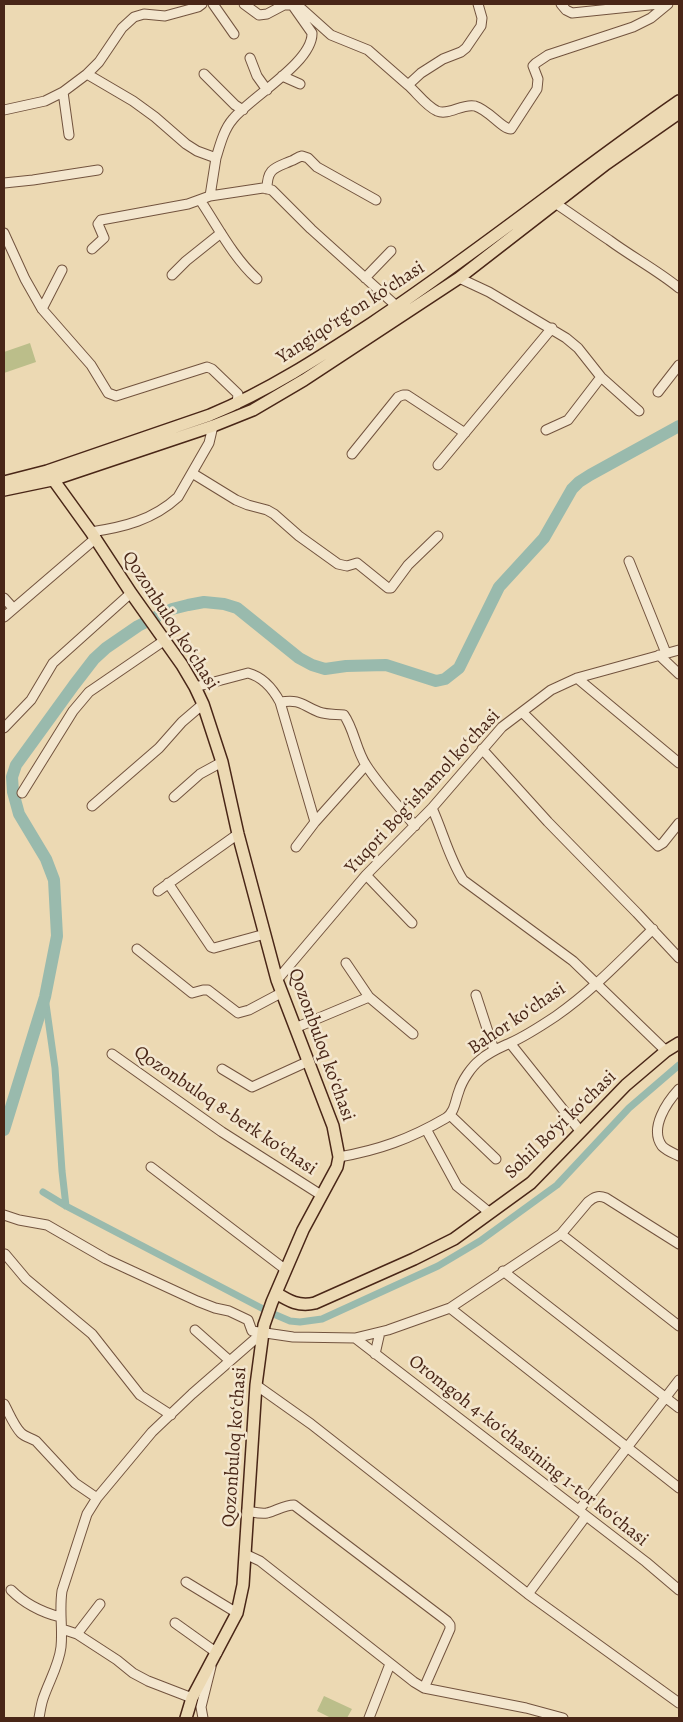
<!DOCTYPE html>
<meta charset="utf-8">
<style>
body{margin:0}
#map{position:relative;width:683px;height:1722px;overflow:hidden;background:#ecd9b3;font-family:Alegreya,serif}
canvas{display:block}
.frame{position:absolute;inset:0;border:5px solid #492617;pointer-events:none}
</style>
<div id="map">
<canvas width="683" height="1722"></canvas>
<div class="frame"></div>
</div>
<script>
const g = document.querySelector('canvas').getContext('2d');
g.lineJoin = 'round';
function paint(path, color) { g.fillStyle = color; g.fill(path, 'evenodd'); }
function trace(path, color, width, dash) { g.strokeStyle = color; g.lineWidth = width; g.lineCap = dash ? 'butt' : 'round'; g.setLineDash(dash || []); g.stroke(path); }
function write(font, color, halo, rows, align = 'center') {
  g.font = font + ' Alegreya,serif'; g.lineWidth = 5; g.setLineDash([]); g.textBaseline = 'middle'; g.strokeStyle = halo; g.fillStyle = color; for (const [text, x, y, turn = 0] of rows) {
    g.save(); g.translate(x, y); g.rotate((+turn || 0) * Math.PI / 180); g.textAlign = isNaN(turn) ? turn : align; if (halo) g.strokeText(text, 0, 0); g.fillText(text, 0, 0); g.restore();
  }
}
paint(new Path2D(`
 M30,343L36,362L4,373V352Z
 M324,1696L352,1709L347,1718H331L317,1711Z`), '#bbbe8a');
trace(new Path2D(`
 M45,997L55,1068L62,1171L66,1206
 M43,1192L66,1206L269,1312L290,1321L300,1322L322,1319L438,1266L480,1241L557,1185L629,1108L679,1065`), '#99baad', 7);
trace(new Path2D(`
 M4,1130L45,997L57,936L54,880L46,859L19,814L13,792L12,777L16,765L74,685L94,659L106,648L138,626L172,609L188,605L204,602L224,604L237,608L299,658L312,665L325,669L346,666L386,665L436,681L445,679L459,668L499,587L544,538L572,489L579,482L590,475L679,426`), '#99baad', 12);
const minor = new Path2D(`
 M213,4L234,34
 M244,4L259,15L267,14L284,5H293L302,9L331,35L368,50L408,85L421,73L443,59L461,52L466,48L481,26L482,18L478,4
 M561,4L566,10L572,13L659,4
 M250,58L257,76L267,90
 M87,74L99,62L122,28L134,17L144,14L165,16L198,7L202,4
 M204,74L235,105L243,110
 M282,76L300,84
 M408,85C417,93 426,106 437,111C449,116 462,103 475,106C489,110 502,129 511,129L537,89L538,79L533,66L536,63L548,55L633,27L651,18L668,4
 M63,92L69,135
 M4,110L45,101L63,92L87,74L133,101L155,117L186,144L197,151L216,158L210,196L263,188L272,190L311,229L392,302L395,308
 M216,158C220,145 224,129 233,119C251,97 313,62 312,33L293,6
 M4,183L33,180L98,170
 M267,189C267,168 275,168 291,161C295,160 297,157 302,156L308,158L317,167L376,200
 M200,200C218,227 233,257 257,279
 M555,203C573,215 591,228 609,240C632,257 657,270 679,288
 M4,233L25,279L42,309L91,365L108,393L116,396L207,367L212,369L238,394L237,404
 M92,249L104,238L98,224L101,220L188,204L210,196
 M172,275L186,261L221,233
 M365,278L391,251
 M459,278L489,292L566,338L578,348L601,377L639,411
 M42,309L62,270
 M658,392L679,365
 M546,430L568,420L601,377
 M352,454L398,397L403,395H407L465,433
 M438,465L552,328
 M192,473L236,500L248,505L267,510L274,514L299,536L338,564L347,566L357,563L388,588H391L408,565L438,536
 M91,532C124,527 153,520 178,497L209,443L213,426
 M629,561L666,653
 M4,598L13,608
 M4,617L96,538
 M659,655L679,674
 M577,678L679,763
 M195,687L248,673C263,677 273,689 280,702L315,822
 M280,702C302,699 301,705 319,712C327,715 336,714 344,715C354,729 356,750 366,765C380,787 399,806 415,826
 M522,712L658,846L663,843L679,823
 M4,728L31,700L53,663L131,593
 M482,749L548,822L637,913L679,958
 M22,793L73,711L89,692L165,640
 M174,797L200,774L222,762
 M92,806L159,748L182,722L203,704
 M432,808C443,832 449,858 463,880L573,961L666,1051
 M296,847L315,822L366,765
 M366,875L412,923
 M168,883L211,947L214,948L265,934
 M158,891L238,834
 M137,949L192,993L203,990H208L238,1013L249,1010L281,993
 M346,963L369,997L413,1034
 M277,980L366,875L432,808L502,727L551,690L577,678L679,650
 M476,995L494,1050
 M295,1028L369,997
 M510,1043L581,1132
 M112,1054L222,1132L321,1195
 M222,1069L252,1087L309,1061
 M679,1089C667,1102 649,1128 662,1146C667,1151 673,1153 679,1156
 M450,1115L496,1159
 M426,1129L457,1186L490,1213
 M339,1157C379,1150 410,1139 446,1118C455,1112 455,1101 459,1091C462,1081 471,1067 480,1060C489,1052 499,1048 510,1043C526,1036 541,1026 556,1016C592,991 622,959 653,929
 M151,1167L286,1270
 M4,1215L19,1220L47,1225L106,1259L197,1301L215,1308L229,1311L248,1320L252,1331L293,1337L355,1338L388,1330L450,1308L561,1234L588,1202C594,1197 598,1195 606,1198L679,1244
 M561,1234L679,1326
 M5,1254L26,1279L92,1334L140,1395L171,1415
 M503,1271L679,1408
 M450,1308L679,1488
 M195,1330L230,1361
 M355,1338L646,1562L679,1590
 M375,1354L380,1332
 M256,1385L311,1424L528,1594L679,1703
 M4,1404C9,1413 14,1426 21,1433C25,1437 31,1438 36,1441L75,1483L97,1498
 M579,1510L679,1380
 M247,1511C253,1512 260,1514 267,1513C276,1511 284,1505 294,1505L447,1621L450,1625V1629L424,1688
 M245,1554L260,1561L414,1682L424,1688L526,1708L563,1718
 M186,1582L237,1613
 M11,1590C25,1604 41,1612 60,1617
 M528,1594L586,1516
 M175,1623L217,1653
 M62,1629L77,1634L117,1660L133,1673L148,1681L192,1698
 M77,1634L100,1604
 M39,1718C40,1712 41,1705 43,1699C49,1681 59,1665 61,1647C63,1627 59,1612 62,1591L87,1514L97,1498L152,1432L192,1394L262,1333
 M203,1718L201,1707L211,1667
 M369,1718L390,1664`);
const major = new Path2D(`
 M47,471L91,532L131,593L182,665L195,687L203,704L222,762L238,834L277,980L333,1126L339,1157L337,1167L303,1230L272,1302L264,1325L256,1385L243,1585L237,1613L192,1698L186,1718
 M4,482L47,471L210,415C268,391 320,357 372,323C477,253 575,173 679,101
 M4,490L52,480L213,426L253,410L304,380L459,278L606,164L679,113
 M276,1293C289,1301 299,1307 315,1303L414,1259L454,1239L531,1183L626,1085L666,1051L679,1043`);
trace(minor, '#72533e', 11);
trace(major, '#492617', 14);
trace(minor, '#f3e6ce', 9);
trace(major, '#ecd9b3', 11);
write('19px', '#492617', '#f3e6ce', [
 ["Yangiqoʻrgʻon koʻchasi",351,313,-33],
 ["Qozonbuloq koʻchasi",170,621,57],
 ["Yuqori Bogʻishamol koʻchasi",423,792,-47],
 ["Bahor koʻchasi",517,1019,-34],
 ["Qozonbuloq koʻchasi",321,1045,70],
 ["Qozonbuloq 8-berk koʻchasi",225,1111,34],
 ["Sohil Boʻyi koʻchasi",561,1125,-44],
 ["Qozonbuloq koʻchasi",235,1447,-86],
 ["Oromgoh 4-koʻchasining 1-tor koʻchasi",528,1451,38]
]);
</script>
